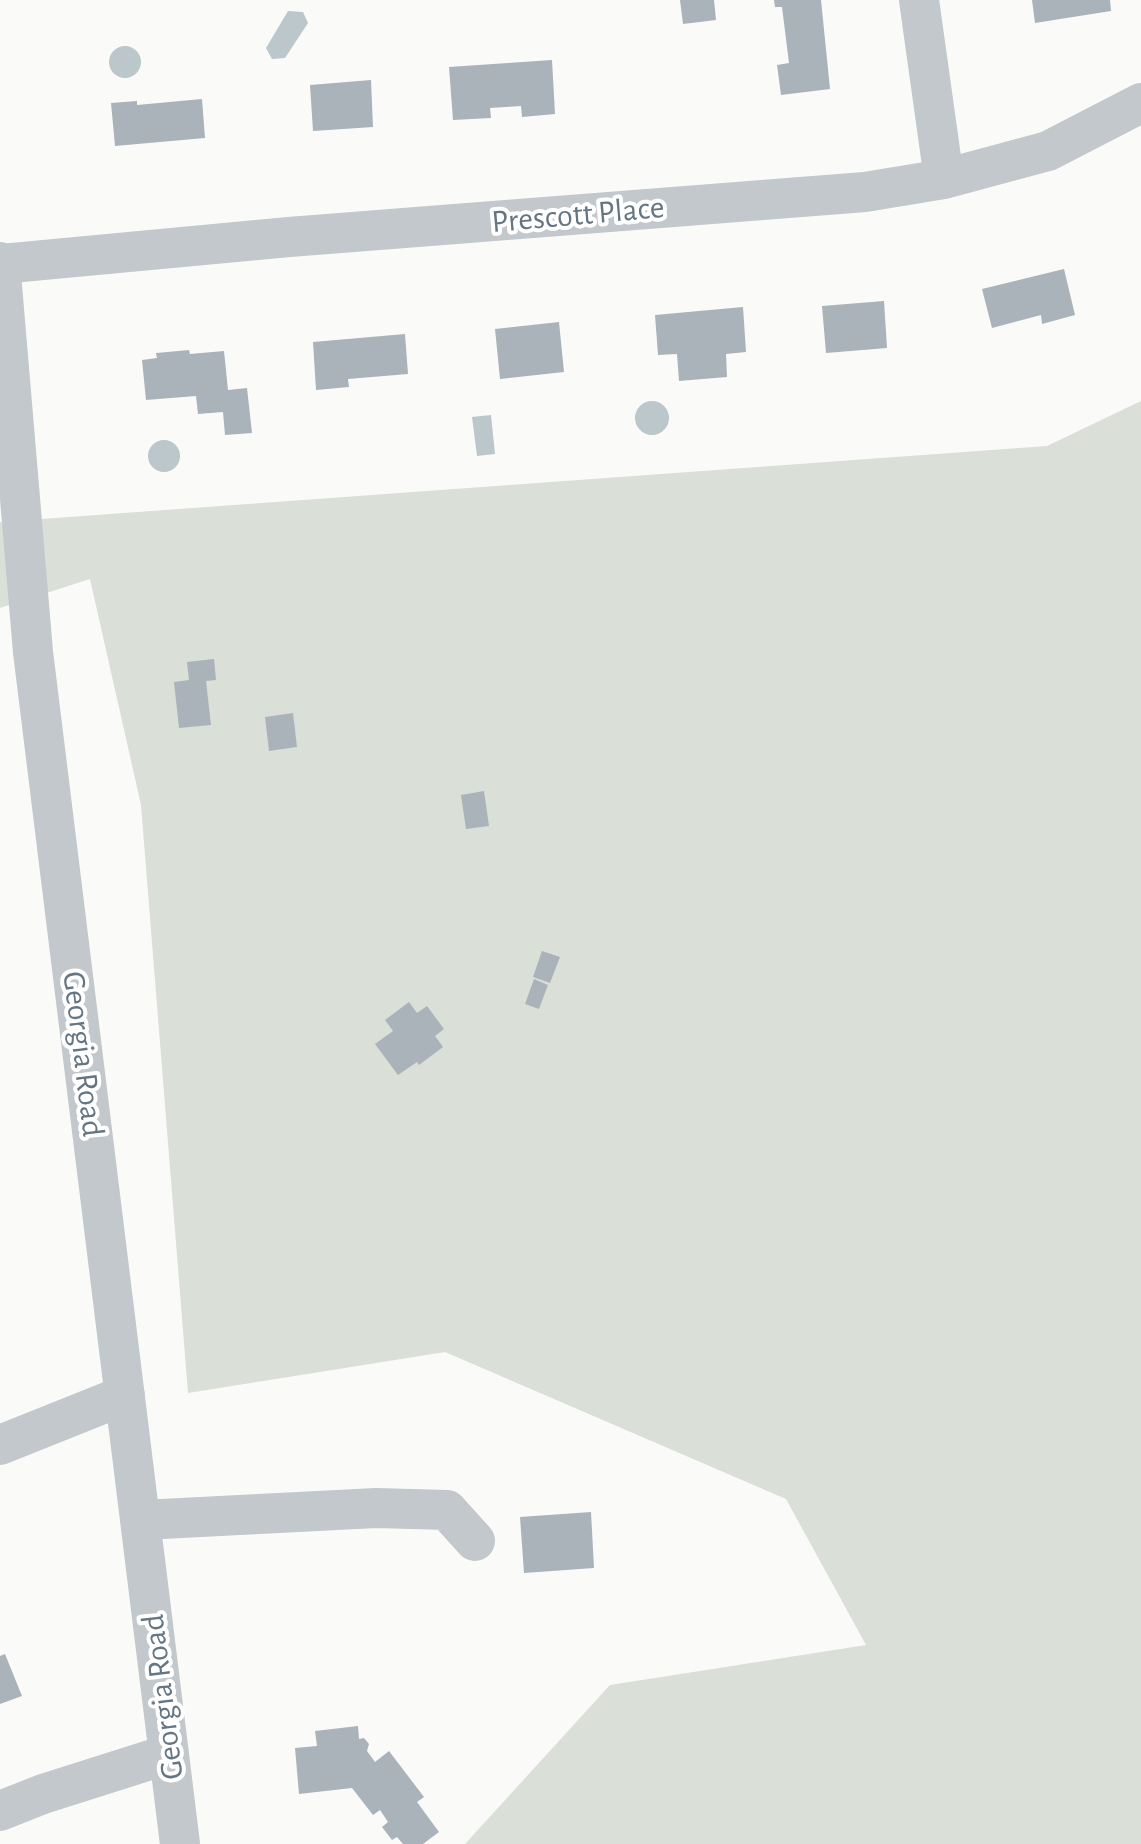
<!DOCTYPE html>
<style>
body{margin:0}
canvas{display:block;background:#fafaf8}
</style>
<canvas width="1141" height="1844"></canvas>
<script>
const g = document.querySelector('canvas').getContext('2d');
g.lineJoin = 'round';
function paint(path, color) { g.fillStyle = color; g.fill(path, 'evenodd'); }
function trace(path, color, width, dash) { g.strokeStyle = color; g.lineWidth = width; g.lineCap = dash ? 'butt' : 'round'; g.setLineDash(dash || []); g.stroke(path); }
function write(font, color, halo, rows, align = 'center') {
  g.font = font + ' "Alegreya Sans",sans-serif'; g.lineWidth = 8; g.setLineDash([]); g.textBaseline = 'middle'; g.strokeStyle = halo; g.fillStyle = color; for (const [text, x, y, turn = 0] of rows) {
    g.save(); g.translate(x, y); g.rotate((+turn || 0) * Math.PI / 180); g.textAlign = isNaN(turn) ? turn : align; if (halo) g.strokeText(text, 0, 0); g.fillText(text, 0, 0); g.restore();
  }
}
paint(new Path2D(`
 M1141,401V1844H465L610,1685L866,1645L786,1499L445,1352L188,1393L141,805L90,579L0,608V522L1047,446Z`), '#dadfd7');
paint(new Path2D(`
 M288,11L303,12L308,23L285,58L272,59L266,48Z
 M109 62a16 16 0 1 1 32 0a16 16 0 1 1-32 0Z
 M635 418a17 17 0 1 1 34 0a17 17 0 1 1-34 0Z
 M491,415L495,454L477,456L472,417Z
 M148 456a16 16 0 1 1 32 0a16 16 0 1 1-32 0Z`), '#bbc7cb');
paint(new Path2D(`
 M680,0H714L716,20L683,24Z
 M774,0H821L830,89L781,95L777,65L789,63L782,7H775Z
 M1032,0H1110L1111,11L1035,23Z
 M552,60L555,114L522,117L521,106L490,108L491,118L453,120L449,67Z
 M371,80L373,127L313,131L310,85Z
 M202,99L205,138L115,146L111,103L137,101V105Z
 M1064,269L1075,315L1042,324L1041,315L992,328L982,289Z
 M884,301L887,348L826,353L822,306Z
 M743,307L746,352L726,354L727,377L679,381L677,354L658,355L655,315Z
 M559,322L564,372L500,379L495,329Z
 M405,334L408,374L348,379L349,387L316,390L313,342Z
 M189,350L190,354L224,351L228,390L247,388L252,433L225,435L223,412L198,414L196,396L146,400L142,360L157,358L156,353Z
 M214,659L216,680L206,681L211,725L179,728L174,682L189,680L187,662Z
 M293,713L297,747L269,751L265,717Z
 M484,791L489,826L466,829L461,795Z
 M542,951L560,957L550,983L533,977Z
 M534,979L548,985L539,1009L525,1004Z
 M409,1002L417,1013L427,1006L444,1029L435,1036L443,1047L419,1065L417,1062L398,1075L375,1044L393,1031L385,1020Z
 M591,1512L594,1568L524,1573L520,1517Z
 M5,1654L22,1696L0,1704V1656Z
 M358,1726L359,1739L364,1738L369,1744L367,1751L375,1762L389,1751L424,1797L417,1802L439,1832L423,1844H403L397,1837L392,1840L382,1827L388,1822L380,1810L373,1815L352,1788L299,1794L295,1748L317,1746L315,1731Z`), '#aab3b9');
trace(new Path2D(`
 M919,0L944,179
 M0,262L33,652L180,1844
 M0,264L289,237L865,192L944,179L1048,151L1141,103
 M0,1445L125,1395
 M142,1520L376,1508L447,1510L475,1541
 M0,1811L43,1794L169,1754`), '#c3c8cc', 40);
write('32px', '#657683', '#fff', [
 ["Prescott Place",578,215,-5],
 ["Georgia Road",83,1054,83],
 ["Georgia Road",163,1697,-97]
]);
</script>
